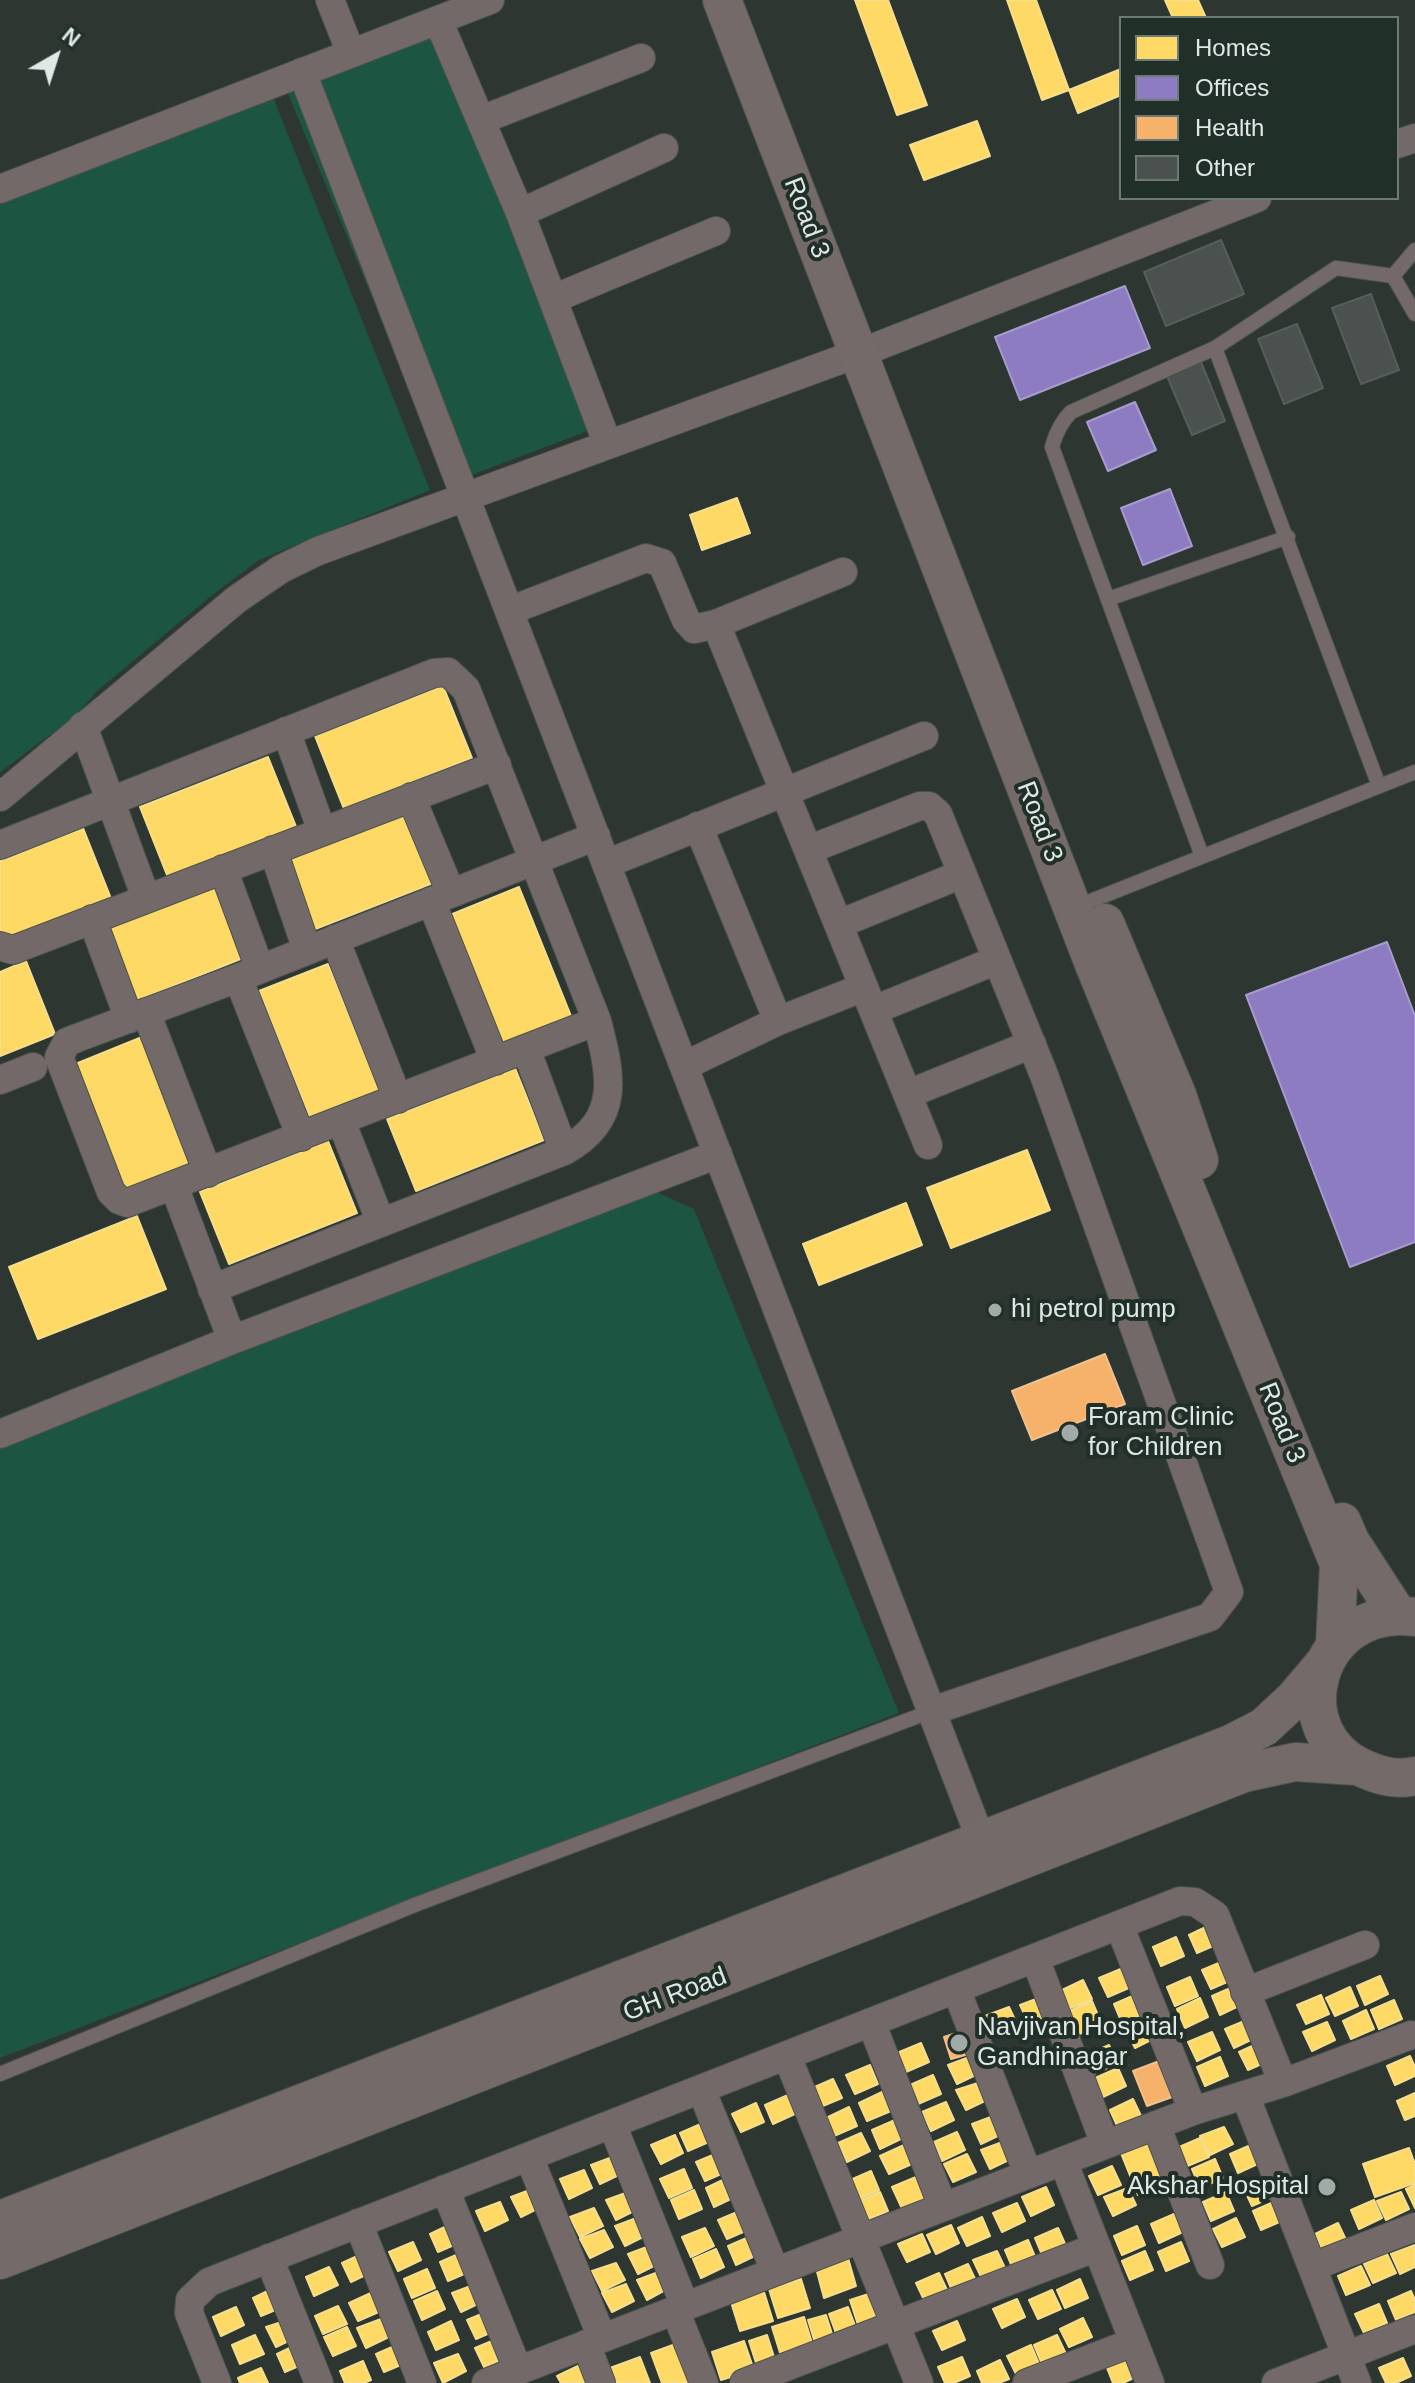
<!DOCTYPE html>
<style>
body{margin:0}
#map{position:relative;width:1415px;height:2383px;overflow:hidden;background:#2e3632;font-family:Arial,sans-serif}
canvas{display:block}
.legend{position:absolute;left:1119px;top:16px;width:280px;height:184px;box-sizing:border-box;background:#212f29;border:2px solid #6d7974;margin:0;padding:10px 14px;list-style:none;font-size:24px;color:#dfe8e4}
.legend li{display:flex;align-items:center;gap:16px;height:40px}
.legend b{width:40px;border:2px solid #6d7974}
.north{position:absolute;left:16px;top:16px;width:80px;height:80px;-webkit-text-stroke:6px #212f29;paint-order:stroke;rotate:39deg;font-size:22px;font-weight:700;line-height:32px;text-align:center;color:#dfe8e4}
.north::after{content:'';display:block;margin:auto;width:28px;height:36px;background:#dfe8e4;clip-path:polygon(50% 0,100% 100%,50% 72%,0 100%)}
</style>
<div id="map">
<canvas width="1415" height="2383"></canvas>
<ul class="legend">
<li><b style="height:22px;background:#ffd966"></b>Homes</li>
<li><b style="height:22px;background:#8e7cc3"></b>Offices</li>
<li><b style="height:22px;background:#f6b26b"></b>Health</li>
<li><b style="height:22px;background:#4a514e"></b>Other</li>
</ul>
<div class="north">N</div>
</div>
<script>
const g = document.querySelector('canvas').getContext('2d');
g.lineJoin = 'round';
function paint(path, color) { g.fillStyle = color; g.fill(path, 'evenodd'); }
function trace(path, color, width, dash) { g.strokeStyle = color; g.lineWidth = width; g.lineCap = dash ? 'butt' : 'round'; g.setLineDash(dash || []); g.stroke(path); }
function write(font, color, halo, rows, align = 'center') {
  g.font = font + ' Arial,sans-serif'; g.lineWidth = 8; g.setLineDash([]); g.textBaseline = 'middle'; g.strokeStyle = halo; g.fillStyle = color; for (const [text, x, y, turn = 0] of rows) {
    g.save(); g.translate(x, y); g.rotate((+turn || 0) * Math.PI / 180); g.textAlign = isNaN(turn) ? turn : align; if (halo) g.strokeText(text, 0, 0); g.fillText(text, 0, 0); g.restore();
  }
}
paint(new Path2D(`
 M432,31L593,429L453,482H448L287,91Z
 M271,92L430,490L259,560L211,596L96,692L78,714L0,772V197Z
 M656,1192L694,1209L899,1713L0,2058V1446Z`), '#1c5643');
const homes = new Path2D(`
 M855,0H888L927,105L897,115Z
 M1007,0H1036L1069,90L1042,100Z
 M1165,0H1198L1206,18H1173Z
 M1121,69V95L1078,113L1069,90Z
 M977,121L990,156L924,180L910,145Z
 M737,498L750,533L702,550L690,515Z
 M443,686L472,758L344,809L315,736Z
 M268,757L297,829L169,880L140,807Z
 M404,811L433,883L305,933L276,861Z
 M83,828L112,901L0,945V861Z
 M214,886L243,958L115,1009L86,937Z
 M519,887L571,1016L502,1044L450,915Z
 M26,961L55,1034L0,1056V972Z
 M328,964L381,1093L311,1120L259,991Z
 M142,1037L194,1166L125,1194L73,1065Z
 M515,1068L544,1140L416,1191L387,1119Z
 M328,1141L357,1213L229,1264L200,1192Z
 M1027,1150L1050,1210L951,1248L927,1188Z
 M906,1203L922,1245L819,1285L803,1244Z
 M137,1216L166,1289L38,1339L9,1267Z
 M1212,1924L1220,1943L1197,1953L1189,1935Z
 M1176,1937L1184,1956L1161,1966L1153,1947Z
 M1226,1960L1234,1979L1211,1989L1202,1970Z
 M1123,1968L1131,1987L1108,1997L1099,1978Z
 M1380,1976L1388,1994L1365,2005L1357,1986Z
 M1190,1977L1198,1996L1175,2006L1167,1987Z
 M1083,1980L1092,1999L1068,2009L1060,1991Z
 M1235,1986L1243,2004L1220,2015L1212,1996Z
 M1350,1987L1358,2006L1335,2016L1326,1998Z
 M1137,1994L1145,2013L1122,2023L1114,2004Z
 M1321,1995L1329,2014L1306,2024L1297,2005Z
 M1044,1996L1052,2013L1029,2024L1020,2005Z
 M1200,1998L1208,2017L1185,2028L1177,2009Z
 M1394,2000L1402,2019L1379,2029L1371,2010Z
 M1092,2001L1102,2025L1074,2036L1065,2013Z
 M1009,2007L1017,2024L995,2036L985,2016Z
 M1366,2010L1374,2029L1351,2039L1343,2021Z
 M1149,2019L1157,2037L1135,2048L1125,2028Z
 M1249,2019L1257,2037L1234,2048L1225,2029Z
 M1327,2022L1335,2040L1312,2051L1303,2032Z
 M1212,2032L1220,2050L1197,2061L1188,2042Z
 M1263,2041L1271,2060L1248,2070L1239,2052Z
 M921,2043L929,2062L906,2072L897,2053Z
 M1109,2045L1118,2063L1094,2074L1086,2055Z
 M972,2056L980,2073L957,2084L948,2065Z
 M1410,2056L1415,2067V2076L1395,2085L1387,2066Z
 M1220,2057L1228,2076L1205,2086L1197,2067Z
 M870,2065L878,2084L855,2094L846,2075Z
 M1118,2068L1126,2086L1103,2097L1095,2078Z
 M933,2075L941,2094L918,2104L910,2085Z
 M833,2079L842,2098L818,2108L810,2089Z
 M981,2082L989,2099L966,2110L956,2090Z
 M882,2092L891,2111L867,2121L859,2103Z
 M1415,2093V2116L1405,2120L1397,2101Z
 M788,2095L797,2113L773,2124L765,2105Z
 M1133,2099L1142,2118L1118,2128L1110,2110Z
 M946,2102L954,2120L931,2131L922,2112Z
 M756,2103L764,2122L741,2132L732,2114Z
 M849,2107L857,2126L834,2136L826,2118Z
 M996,2115L1004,2133L981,2144L972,2124Z
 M895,2120L903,2138L880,2149L872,2130Z
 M703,2123L711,2141L688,2151L680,2133Z
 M1224,2127L1233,2144L1210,2155L1200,2136Z
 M957,2132L965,2150L942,2161L934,2142Z
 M861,2133L870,2151L847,2162L838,2143Z
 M675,2135L683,2153L661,2164L651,2145Z
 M1200,2138L1209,2157L1185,2167L1177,2148Z
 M1005,2141L1013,2158L990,2169L981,2150Z
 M1151,2142L1168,2183L1138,2195L1121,2153Z
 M1253,2144L1262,2162L1238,2173L1230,2154Z
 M904,2145L912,2164L889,2174L880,2156Z
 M1409,2148L1415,2164V2183L1375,2197L1363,2164Z
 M720,2152L728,2171L705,2181L696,2162Z
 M967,2154L976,2172L953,2182L944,2164Z
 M615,2156L623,2173L600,2184L591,2165Z
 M1215,2159L1223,2178L1200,2188L1192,2169Z
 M1112,2166L1121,2185L1098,2195L1089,2176Z
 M684,2169L692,2188L669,2198L660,2179Z
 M584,2170L592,2188L569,2199L560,2179Z
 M871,2171L879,2190L856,2200L848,2181Z
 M923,2174L935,2202L905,2215L892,2187Z
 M729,2177L737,2196L714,2207L706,2188Z
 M1267,2177L1275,2196L1252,2206L1243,2187Z
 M1415,2185V2208L1406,2189Z
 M1046,2187L1054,2205L1031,2216L1022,2197Z
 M535,2188L543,2206L521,2217L511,2197Z
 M1128,2188L1136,2205L1113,2216L1104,2197Z
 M694,2190L702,2209L679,2219L671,2200Z
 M631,2191L638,2209L616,2220L606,2200Z
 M880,2192L888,2211L865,2221L857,2202Z
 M1226,2192L1234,2211L1211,2221L1203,2202Z
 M1401,2192L1409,2209L1386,2220L1377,2201Z
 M1374,2200L1382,2218L1359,2229L1351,2210Z
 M1276,2201L1284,2220L1261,2230L1253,2211Z
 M500,2202L508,2220L485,2231L476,2211Z
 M1017,2203L1025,2221L1002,2232L993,2213Z
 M594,2208L603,2226L580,2237L570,2217Z
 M742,2210L750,2229L727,2239L718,2220Z
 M1174,2214L1183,2232L1159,2243L1151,2224Z
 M639,2217L647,2235L625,2246L615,2226Z
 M982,2217L990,2236L967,2246L958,2228Z
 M1236,2218L1245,2237L1222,2247L1213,2229Z
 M453,2223L461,2242L438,2252L430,2234Z
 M1338,2223L1347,2242L1323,2252L1315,2234Z
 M951,2225L959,2243L936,2254L927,2235Z
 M1137,2226L1145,2245L1122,2255L1114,2236Z
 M705,2228L714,2246L691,2257L682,2237Z
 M1058,2228L1066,2246L1043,2257L1035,2238Z
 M604,2230L613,2247L590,2258L580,2239Z
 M922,2234L930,2252L907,2262L898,2244Z
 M751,2236L759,2254L736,2265L728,2246Z
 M1028,2240L1036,2259L1013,2269L1005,2250Z
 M413,2242L421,2260L398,2271L389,2252Z
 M1181,2242L1189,2261L1166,2271L1158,2252Z
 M652,2245L660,2263L638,2274L628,2254Z
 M1415,2245V2267L1400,2274L1391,2254Z
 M716,2249L724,2267L701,2278L693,2259Z
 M997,2251L1005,2268L982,2279L973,2260Z
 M1145,2251L1153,2270L1130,2280L1122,2261Z
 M366,2252L374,2271L351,2282L342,2263Z
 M463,2252L471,2271L448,2281L440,2262Z
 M1387,2254L1396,2273L1373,2283L1364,2264Z
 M848,2258L856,2286L824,2298L816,2268Z
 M616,2263L625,2280L602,2291L592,2271Z
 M968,2264L977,2283L953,2293L945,2274Z
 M1361,2266L1370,2285L1346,2295L1338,2276Z
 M329,2267L338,2285L314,2296L306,2277Z
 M427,2269L435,2288L412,2298L404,2279Z
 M661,2271L669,2288L647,2300L637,2280Z
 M939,2273L948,2292L925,2302L916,2283Z
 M801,2279L810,2308L778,2318L769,2289Z
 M1080,2279L1088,2298L1065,2308L1057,2290Z
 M476,2284L484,2301L461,2312L452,2293Z
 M626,2284L634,2301L612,2312L602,2293Z
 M276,2287L285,2306L261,2316L253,2298Z
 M881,2290L890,2318L859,2328L850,2300Z
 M1052,2290L1061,2309L1038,2319L1029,2300Z
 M437,2291L445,2309L422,2320L414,2301Z
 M1411,2291L1415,2300V2312L1396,2320L1388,2301Z
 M373,2292L381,2311L358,2321L349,2303Z
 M764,2292L773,2321L740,2331L731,2302Z
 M1017,2299L1025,2317L1002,2328L993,2309Z
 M1379,2304L1387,2323L1364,2333L1355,2314Z
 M338,2306L347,2324L323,2334L315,2316Z
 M236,2307L244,2325L221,2336L213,2317Z
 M848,2307L856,2328L837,2336L829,2314Z
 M491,2310L499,2329L476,2339L467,2320Z
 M826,2315L834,2340L816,2346L808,2320Z
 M804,2317L813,2346L781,2356L772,2327Z
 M1083,2318L1092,2337L1069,2347L1060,2329Z
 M291,2319L299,2336L276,2347L266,2327Z
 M381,2319L389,2337L366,2348L357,2328Z
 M451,2321L459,2340L436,2350L428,2332Z
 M957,2321L965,2340L942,2350L933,2331Z
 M347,2327L356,2346L333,2356L324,2337Z
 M255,2335L264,2354L240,2364L232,2345Z
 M767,2335L775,2360L757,2366L749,2341Z
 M1057,2335L1066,2354L1042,2364L1034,2345Z
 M499,2338L507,2357L484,2367L475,2348Z
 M744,2341L754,2370L721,2380L712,2352Z
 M681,2342L696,2383H662L651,2353Z
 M300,2343L308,2362L285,2372L277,2354Z
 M399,2344L408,2362L384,2372L376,2354Z
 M1031,2345L1039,2364L1016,2374L1007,2356Z
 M458,2354L466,2371L443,2383L434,2363Z
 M640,2357L650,2383H616L610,2368Z
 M962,2357L970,2376L954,2383H945L938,2367Z
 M1130,2358L1138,2376L1123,2383H1113L1107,2368Z
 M1403,2358L1411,2376L1396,2383H1386L1379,2368Z
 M1000,2360L1009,2379L999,2383H982L977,2371Z
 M363,2361L371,2380L364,2383H345L340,2371Z
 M580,2365L589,2383H561L557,2376Z
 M261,2368L268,2383H240L238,2378Z`);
paint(homes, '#ffd966');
trace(homes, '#f5de8c', 2);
const offices = new Path2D(`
 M1125,286L1150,348L1020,400L995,337Z
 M1135,402L1156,450L1108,471L1087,422Z
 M1170,489L1192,546L1143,565L1121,508Z
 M1387,942L1415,1016V1242L1350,1267L1246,995Z`);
paint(offices, '#8e7cc3');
trace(offices, '#a69ccd', 2);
const health = new Path2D(`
 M1105,1354L1125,1404L1032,1440L1012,1391Z
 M969,2029L976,2052L951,2059L944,2037Z
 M1162,2060L1175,2096L1147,2106L1133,2071Z`);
paint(health, '#f6b26b');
trace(health, '#efc28f', 2);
const building = new Path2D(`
 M1221,240L1244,294L1166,326L1144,272Z
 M1371,294L1399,370L1361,384L1332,308Z
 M1297,324L1323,388L1284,404L1258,339Z
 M1201,362L1225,421L1192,435L1167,376Z`);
paint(building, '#4a514e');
trace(building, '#575d5a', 2);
const lane = new Path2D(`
 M1393,276L1415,250
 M1215,348L1379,786
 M1108,599L1288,537
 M1202,856L1052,447C1056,432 1061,422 1071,412L1215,348L1336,268L1393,276L1415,314
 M1073,908L1415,772
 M0,2074L417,1904L932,1711`);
const street = new Path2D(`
 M330,0L351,53
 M438,20L520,213L608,445
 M302,72L981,1840
 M481,120L641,58
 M1397,144L1415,138
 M0,189L490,0
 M520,213L664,148
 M553,299L716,231
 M509,611L646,558L662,563L686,620L694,629L716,624L808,850
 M716,624L843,572
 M83,726L146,898
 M286,731L322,831
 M0,797L237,599L281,569L318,551L878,346L1257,198
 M411,797L451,893
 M698,826L778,1021
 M596,836L238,978L77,1038L67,1042L59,1057L111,1192L119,1200L127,1203L597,1021
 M0,845L434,673L448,672L466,689L597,1021C611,1075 622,1119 564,1151L212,1289
 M273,850L307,950
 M606,864L924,736
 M223,869L260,969
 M431,901L495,1061
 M92,919L129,1019
 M839,924L962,874
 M335,939L398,1099
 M0,946L13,950L497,765
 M238,978L301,1137
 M874,1010L997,960
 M146,1012L208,1173
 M526,1049L564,1151
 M684,1066L778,1021L864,987
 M0,1080L33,1067
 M908,1094L1032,1044
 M341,1121L381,1223
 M928,1145L808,850L920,806H929L938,814L1044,1075L1229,1592L1210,1617L932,1711
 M174,1186L232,1340
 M0,1434L232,1340L718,1154
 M1119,1925L1193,2111
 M1035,1958L1105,2144
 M956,1989L1028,2174
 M1245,1992L1365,1945
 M871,2022L943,2207
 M787,2056L919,2383
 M701,2089L775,2271
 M1245,2095L1312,2267L1415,2227
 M612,2124L685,2306
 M1156,2125L1210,2265
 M529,2157L602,2338
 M445,2189L518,2370
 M358,2223L422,2383
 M269,2258L319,2383
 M1312,2267L1357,2383
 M675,2310L704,2383
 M1134,2342L1150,2383
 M586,2344L601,2383
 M217,2383L189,2313L190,2300L209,2282L1180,1901L1195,1902L1215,1915L1283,2083
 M486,2383L1193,2111L1283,2083L1411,2035
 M744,2383L1097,2247
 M1027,2383L1134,2342L1063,2161
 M1276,2383L1415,2329`);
const secondary = new Path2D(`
 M722,0L1094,964L1339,1564L1335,1645
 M1105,923L1177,1095L1199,1160
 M1342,1522L1350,1541L1398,1615
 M1415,1617C1315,1603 1279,1735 1367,1770C1383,1777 1399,1780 1415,1776
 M0,2220L1231,1744L1264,1727L1294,1699L1323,1665
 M0,2260L1244,1773L1295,1762L1357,1766`);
trace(lane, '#4b524e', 16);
trace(street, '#4b524e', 30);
trace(secondary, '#4b524e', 40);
trace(lane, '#726968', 14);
trace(street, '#726968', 28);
trace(secondary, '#746b69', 38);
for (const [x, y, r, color] of [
 [995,1310,8,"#a1aaa6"],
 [1070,1433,10,"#a1aaa6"],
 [959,2043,10,"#a1aaa6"],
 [1327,2187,10,"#a1aaa6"]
]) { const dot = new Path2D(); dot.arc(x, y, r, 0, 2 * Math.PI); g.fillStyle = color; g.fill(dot); trace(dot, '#212f29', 3); }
write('26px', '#dfe8e4', '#212f29', [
 ["Road 3",806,218,69],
 ["Road 3",1039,822,69],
 ["Road 3",1281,1423,68],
 ["GH Road",675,1995,-21]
]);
write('26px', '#dfe8e4', '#212f29', [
 ["hi petrol pump",1011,1310],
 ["Foram Clinic",1088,1418],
 ["for Children",1088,1448],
 ["Navjivan Hospital,",977,2028],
 ["Gandhinagar",977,2058],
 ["Akshar Hospital",1309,2187,"right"]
], 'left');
</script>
